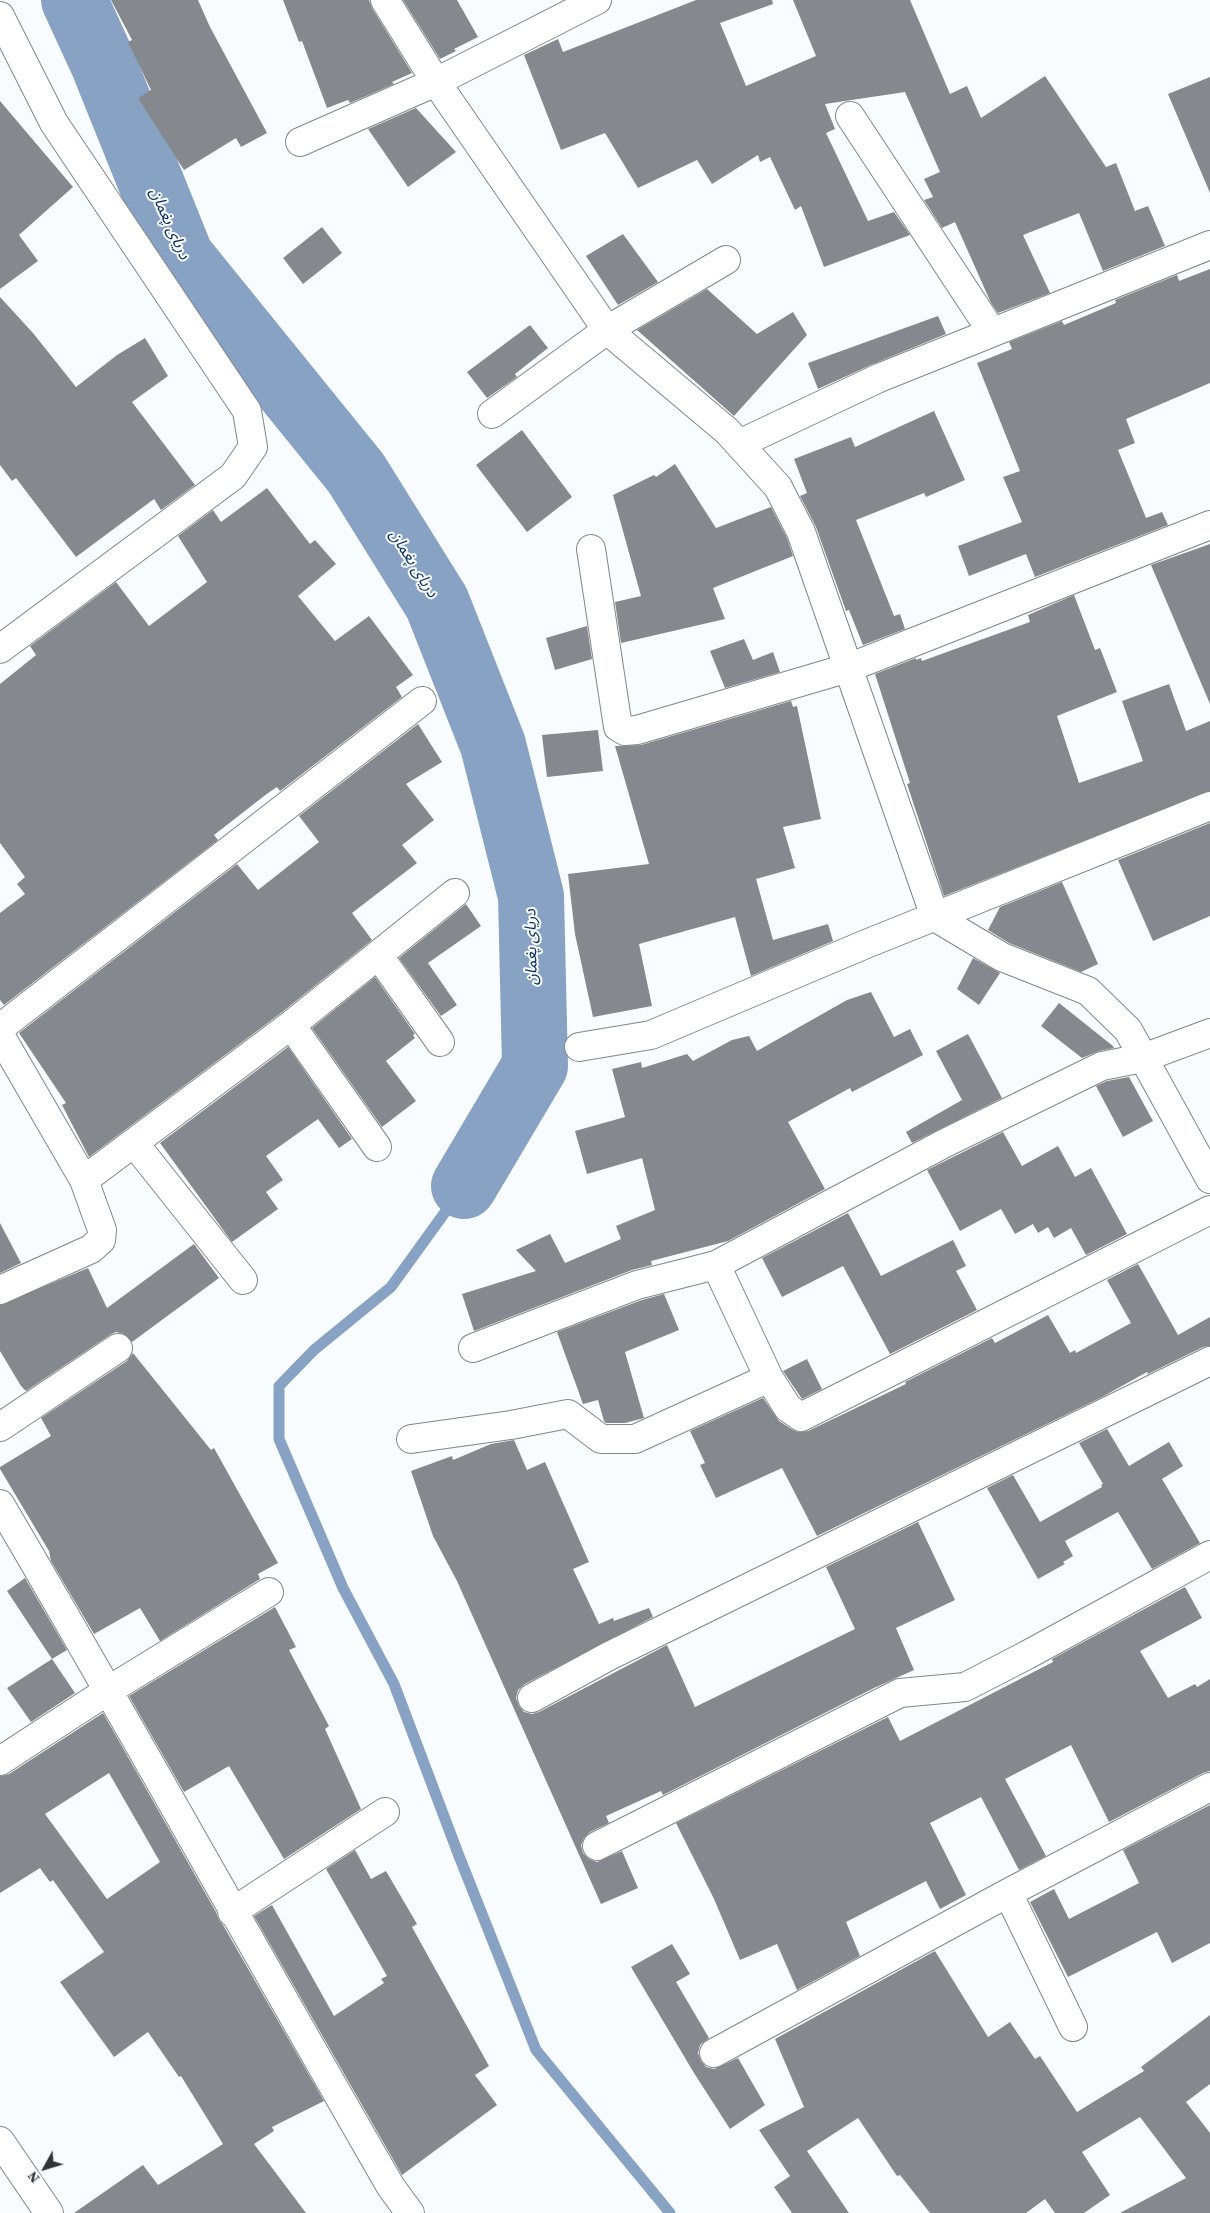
<!DOCTYPE html>
<meta charset="utf-8">
<style>
body{margin:0}
#map{position:relative;width:1210px;height:2213px;overflow:hidden;background:#f9fcfe;font-family:"Source Serif 4",serif}
canvas{display:block}
.north{position:absolute;left:20px;top:2143px;width:50px;height:50px;-webkit-text-stroke:4px #f9fcfe;paint-order:stroke;rotate:231deg;font-size:14px;font-weight:700;line-height:20px;text-align:center;color:#323335}
.north::after{content:'';display:block;margin:auto;width:18px;height:22px;background:#323335;clip-path:polygon(50% 0,100% 100%,50% 72%,0 100%)}
</style>
<div id="map">
<canvas width="1210" height="2213"></canvas>
<div class="north">N</div>
</div>
<script>
const g = document.querySelector('canvas').getContext('2d');
g.lineJoin = 'round';
function trace(path, color, width, dash) { g.strokeStyle = color; g.lineWidth = width; g.lineCap = dash ? 'butt' : 'round'; g.setLineDash(dash || []); g.stroke(path); }
function paint(path, color) { g.fillStyle = color; g.fill(path, 'evenodd'); }
function write(font, color, halo, rows, align = 'center') {
  g.font = font + ' "Source Serif 4","Noto Sans Arabic",serif'; g.lineWidth = 4; g.setLineDash([]); g.textBaseline = 'middle'; g.strokeStyle = halo; g.fillStyle = color; for (const [text, x, y, turn = 0] of rows) {
    g.save(); g.translate(x, y); g.rotate((+turn || 0) * Math.PI / 180); g.textAlign = isNaN(turn) ? turn : align; if (halo) g.strokeText(text, 0, 0); g.fillText(text, 0, 0); g.restore();
  }
}
trace(new Path2D(`
 M464,1186L391,1287L314,1350L279,1386V1439L343,1588L394,1684L459,1856L536,2050L670,2213`), '#88a2c4', 11);
trace(new Path2D(`
 M74,0L103,63L181,257L356,473L437,603L493,745L531,896L535,1066L464,1186`), '#88a2c4', 66);
paint(new Path2D(`
 M111,0H198L210,27L267,133L241,147L236,138L184,170L138,98L151,90L128,42L132,40Z
 M283,0H369L372,8L412,73L392,82L394,84L350,103L348,100L327,108L302,41L299,42Z
 M403,0H457L478,37L454,49L456,51L440,59Z
 M696,0H772L773,4L720,23L746,86L816,56L793,0H910L950,94L967,86L981,118L1045,76L1106,167L1116,163L1135,211L1148,206L1165,246L1103,271L1079,213L1023,235L1050,293L998,313L991,303L955,222L942,228L924,200L933,197L924,179L940,172L905,92L825,104L835,129L826,133L868,221L894,212L910,235L824,267L801,206L795,210L770,157L760,162L758,155L712,184L697,160L638,188L605,133L561,150L524,55L558,39L563,52Z
 M1210,77V193L1168,94Z
 M0,101L73,187L19,235L38,261L0,289Z
 M416,108L456,152L408,187L368,129Z
 M322,227L342,253L303,284L283,258Z
 M623,234L658,282L618,305L586,256Z
 M1210,269V383L1126,419L1135,443L1118,450L1146,518L1162,512L1168,525L1035,577L1026,554L969,576L958,546L1022,522L1003,477L1020,471L977,363L1012,349L1009,342L1062,321L1064,325L1116,303L1115,300L1177,275L1179,281Z
 M707,289L757,334L793,312L807,335L734,416L637,330Z
 M0,297L33,333L76,387L117,355L145,338L168,376L132,402L195,485L161,510L154,499L76,557L16,478L12,481L0,465Z
 M938,316L946,334L873,364L818,389L808,363Z
 M530,325L548,348L515,374L517,377L487,398L467,372Z
 M934,411L965,480L926,497L924,493L856,520L894,616L900,614L905,629L863,645L849,610L846,611L816,527L800,496L807,493L794,459L851,437L855,447Z
 M522,430L572,497L527,532L476,465Z
 M675,464L716,528L771,507L787,538L793,556L713,588L725,619L621,643L615,602L641,596L613,495L654,475L656,477Z
 M267,488L310,544L315,540L336,564L298,596L335,641L369,616L413,675L396,687L402,697L280,791L277,787L268,793L214,835L218,840L4,1005L0,1000V913L25,894L17,884L25,877L0,843V684L36,655L30,646L116,582L149,626L207,582L178,536L213,510L221,522Z
 M1210,544V704L1151,565Z
 M1074,595L1095,650L1100,648L1117,692L1057,716L1079,783L1143,761L1122,701L1169,684L1186,731L1210,721V791L944,896L907,784L910,783L875,674L916,658V660L921,658L922,661L1030,622L1028,615Z
 M587,626L592,659L555,670L546,638Z
 M744,639L753,660L773,652L780,672L725,688L710,651Z
 M791,701L793,707L797,706L821,819L783,827L795,868L756,879L773,940L828,924L833,941L751,976L735,917L639,944L652,1006L593,1017L575,934L568,874L649,864L615,746L641,745Z
 M418,724L442,762L406,784L434,820L402,845L417,863L352,913L372,940L281,1013L89,1157L62,1105L66,1103L19,1033L237,864L258,890L319,842L299,816Z
 M598,730L603,771L547,777L542,735Z
 M1210,823V916L1153,941L1118,860Z
 M1062,882L1098,964L1081,972L1009,943L988,930L1000,907Z
 M466,904L481,926L428,963L457,1005L441,1016L399,958Z
 M973,958L1000,973L979,1005L957,989Z
 M375,977L415,1034L413,1035L415,1038L386,1061L416,1101L382,1127L312,1028Z
 M871,992L894,1037L910,1029L923,1055L852,1092L850,1088L788,1122L825,1189L728,1241L651,1261L652,1265L632,1270L474,1331L462,1294L536,1271L516,1250L550,1234L565,1263L621,1239L616,1226L655,1210L642,1158L587,1174L575,1131L625,1117L612,1069L641,1062L642,1068L687,1054L693,1061L732,1040L749,1036L757,1051L847,1000Z
 M1059,1003L1113,1046L1114,1048L1099,1051L1082,1058L1041,1026Z
 M968,1034L1002,1098L912,1143L906,1132L962,1100L936,1051Z
 M288,1047L352,1139L339,1148L318,1119L266,1156L283,1180L266,1192L278,1209L232,1242L160,1143Z
 M1129,1077L1153,1121L1123,1137L1096,1086L1107,1081Z
 M1003,1132L1022,1166L1058,1146L1075,1177L1091,1168L1127,1234L1086,1255L1071,1228L1054,1238L1048,1227L1038,1233L1033,1224L1015,1234L1001,1209L960,1231L927,1170Z
 M848,1213L881,1276L953,1240L966,1266L956,1271L977,1310L890,1354L843,1266L782,1297L762,1258Z
 M0,1223L21,1263L0,1273Z
 M194,1244L219,1278L132,1342L124,1334L116,1332L110,1335L26,1391L21,1386L0,1351V1305L88,1268L107,1308Z
 M1138,1264L1178,1335L1210,1317V1346L1203,1347L1148,1374L1147,1372L1102,1397L817,1536L782,1468L716,1498L700,1465L705,1463L690,1431L763,1398L779,1421L793,1430L799,1432L808,1431L906,1384L905,1382L992,1338L995,1343L1048,1315L1070,1353L1075,1350L1076,1353L1131,1323L1107,1280Z
 M664,1294L679,1330L625,1352L644,1418L625,1423H606L604,1421L598,1400L583,1404L557,1332L642,1300Z
 M133,1353L211,1450L214,1448L278,1563L258,1574L260,1579L160,1641L140,1608L94,1634L51,1561L49,1551L0,1469V1467L51,1436L41,1418L127,1361Z
 M807,1359L822,1389L802,1399L783,1371Z
 M1107,1429L1129,1466L1169,1442L1183,1466L1162,1479L1200,1543L1152,1569L1118,1512L1065,1541L1073,1556L1063,1562L1065,1564L1038,1579L987,1488L1013,1475L1040,1522L1102,1487L1101,1485L1103,1484L1079,1443Z
 M514,1440L527,1470L545,1462L589,1562L573,1569L599,1624L613,1618L614,1621L649,1608L653,1617L525,1684L518,1690L516,1698L519,1706L524,1712L532,1714L539,1712L667,1645L695,1707L855,1629L826,1567L918,1522L955,1600L896,1628L914,1670L874,1688L663,1795L661,1791L606,1816L609,1823L590,1832L584,1838L581,1845L583,1853L589,1859L597,1862L622,1851L638,1888L601,1904L457,1581L433,1536L411,1471L452,1456L453,1460L491,1444Z
 M25,1578L67,1650L52,1659L7,1591Z
 M1185,1587L1202,1618L1140,1651L1168,1698L1195,1684L1197,1687L1210,1679V1771L1203,1773L1109,1822L1071,1745L1005,1779L1046,1856L1019,1870L981,1797L930,1823L966,1895L940,1909L926,1881L846,1922L860,1956L797,1990L777,1944L740,1960L714,1899L676,1823L888,1717L900,1741L1053,1662L1052,1659Z
 M275,1607L296,1647L289,1650L329,1726L325,1729L361,1809L284,1859L229,1766L184,1792L129,1696Z
 M52,1659L75,1693L31,1722L7,1688Z
 M103,1713L216,1912L219,1920L223,1925L324,2101L272,2127L274,2131L254,2144L306,2213H74L143,2165L158,2185L223,2144L181,2076L179,2077L148,2032L114,2057L60,1982L104,1952L53,1880L50,1882L40,1868L0,1893V1776L9,1774ZM109,1773L160,1862L107,1899L45,1814Z
 M1210,1805V1943L1172,1963L1157,1932L1068,1977L1030,1902L1054,1889L1069,1919L1139,1883L1123,1850Z
 M355,1850L371,1879L386,1871L417,1924L412,1927L489,2066L475,2075L497,2105L402,2175L254,1916L272,1905L334,2016L384,1983L381,1979L387,1976L326,1869Z
 M672,1944L690,1974L676,1982L709,2038L700,2045L698,2053L701,2061L706,2067L714,2069L738,2058L765,2105L730,2129L694,2073L631,1967Z
 M935,1951L988,2037L1010,2022L1035,2059L1040,2056L1077,2112L1144,2071L1141,2067L1210,2015V2084L1186,2102L1210,2133V2213H1120L1186,2178L1140,2117L1082,2152L1110,2195L1084,2213H1055L1045,2199L1026,2213H930L900,2175L897,2176L858,2118L807,2151L849,2213H792L774,2187L790,2176L759,2130L804,2107L775,2039Z`), '#85888c');
const minor = new Path2D(`
 M385,0L436,82L607,330L727,431L778,487L801,532L935,917L1002,957L1088,991L1128,1030L1210,1179
 M0,16L54,123L247,411L253,447L233,476L0,649
 M850,116L992,332
 M300,142L436,82L597,0
 M492,414L607,330L726,260
 M739,444L879,378L1210,245
 M591,549L618,727L625,731L637,730L848,668L1210,525
 M379,956L440,1042
 M291,1025L377,1147
 M0,1028L422,701
 M0,1035L84,1180L102,1230L101,1240L91,1249L0,1290
 M579,1047L651,1035L866,944L1210,806
 M134,1143L243,1280
 M84,1180L291,1025L455,893
 M716,1265L769,1378L788,1408L801,1417L1210,1210
 M473,1348L637,1285L716,1265L945,1143L1102,1066L1143,1058L1210,1033
 M0,1427L118,1348
 M411,1439L511,1425L568,1414L601,1439H635L769,1378
 M0,1504C133,1730 260,1960 391,2187L410,2213
 M532,1698L609,1656L1210,1361
 M0,1761L109,1690L269,1592
 M597,1846L900,1693L965,1687L1027,1655L1210,1555
 M1008,1893L1073,2027
 M232,1912L385,1812
 M714,2053L1008,1893L1210,1787
 M0,2141L49,2213`);
trace(minor, '#82858a', 30);
trace(minor, '#fff', 28);
write('italic 16px', '#0c305b', '#f9fcfe', [
 ["دریای پغمان",169,224,66],
 ["دریای پغمان",413,564,58],
 ["دریای پغمان",532,947,-91]
]);
</script>
